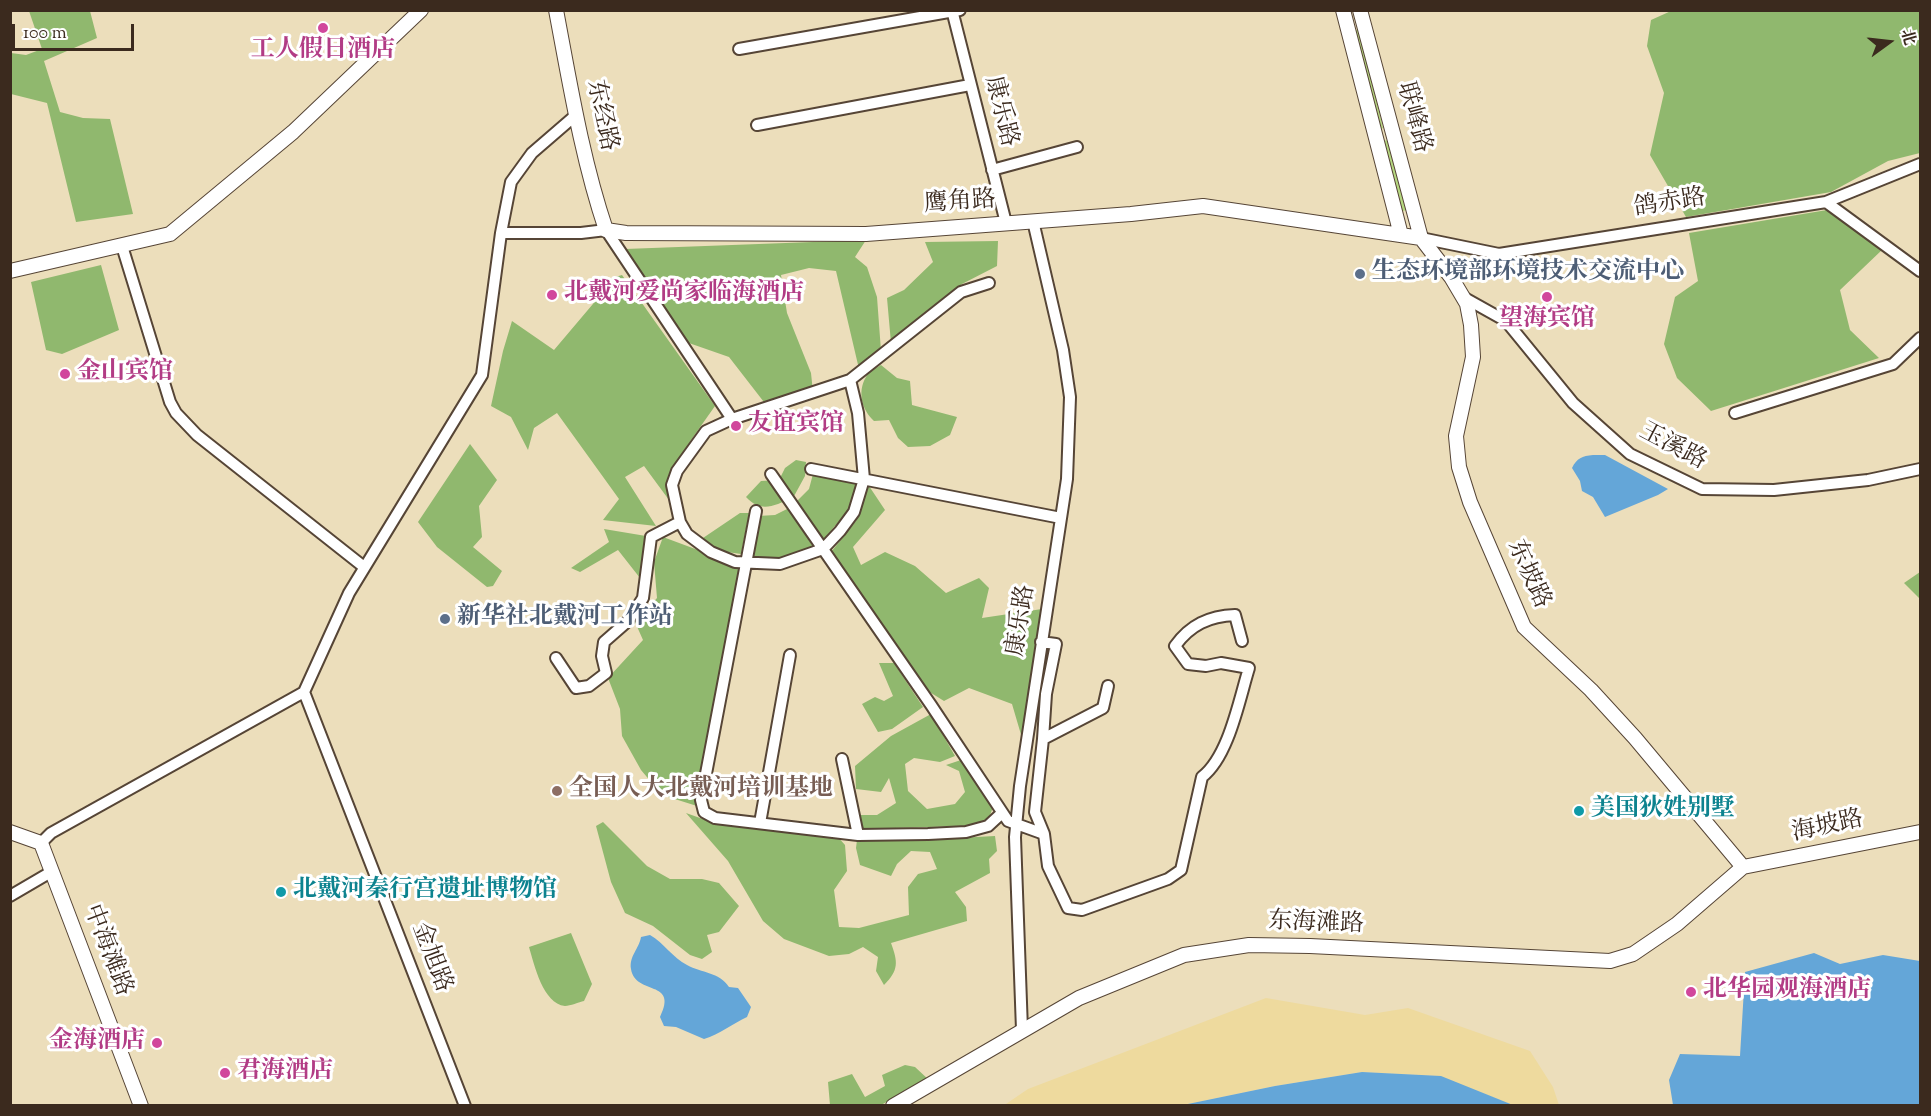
<!DOCTYPE html>
<meta charset="utf-8">
<style>
body{margin:0}
#map{position:relative;width:1931px;height:1116px;overflow:hidden;background:#ecdebb;font-family:"Sorts Mill Goudy","Noto Serif SC",serif}
canvas{display:block}
.frame{position:absolute;inset:0;border:12px solid #3b2a1e;pointer-events:none}
.north{position:absolute;left:1859px;top:12px;width:60px;height:60px;-webkit-text-stroke:4px #fff;paint-order:stroke;rotate:75deg;font-size:16px;font-weight:700;line-height:24px;text-align:center;color:#3b2a1e}
.north::after{content:'';display:block;margin:auto;width:21px;height:27px;background:#3b2a1e;clip-path:polygon(50% 0,100% 100%,50% 72%,0 100%)}
.scale{position:absolute;left:12px;top:24px;width:122px;height:27px;box-sizing:border-box;border:3px solid #3b2a1e;border-top:0;padding-left:8px;font-size:18px;line-height:21px;white-space:nowrap;color:#3b2a1e;-webkit-text-stroke:4px #fff;paint-order:stroke}
</style>
<div id="map">
<canvas width="1931" height="1116"></canvas>
<div class="frame"></div>
<div class="north">北</div>
<div class="scale">100 m</div>
</div>
<script>
const g = document.querySelector('canvas').getContext('2d');
g.lineJoin = 'round';
function paint(path, color) { g.fillStyle = color; g.fill(path, 'evenodd'); }
function trace(path, color, width, dash) { g.strokeStyle = color; g.lineWidth = width; g.lineCap = dash ? 'butt' : 'round'; g.setLineDash(dash || []); g.stroke(path); }
function write(font, color, halo, rows, align = 'center') {
  g.font = font + ' "Sorts Mill Goudy","Noto Serif SC",serif'; g.lineWidth = 6; g.setLineDash([]); g.textBaseline = 'middle'; g.strokeStyle = halo; g.fillStyle = color; for (const [text, x, y, turn = 0] of rows) {
    g.save(); g.translate(x, y); g.rotate((+turn || 0) * Math.PI / 180); g.textAlign = isNaN(turn) ? turn : align; if (halo) g.strokeText(text, 0, 0); g.fillText(text, 0, 0); g.restore();
  }
}
paint(new Path2D(`
 M1359,29L1383,128L1379,130L1353,31Z
 M1389,140L1408,210L1402,211L1383,141Z`), '#b5d880');
paint(new Path2D(`
 M29,11H90L97,38L44,61L60,112L83,118L110,119L133,214L76,222L47,103L11,94V53L26,55L42,49Z
 M1671,11H1920V153L1888,161L1831,192L1686,217L1650,155L1664,93L1647,46L1651,20Z
 M1827,210L1883,249L1840,290L1850,330L1879,358L1711,411L1677,378L1664,344L1675,297L1698,281L1689,233Z
 M866,240L855,257L867,267L877,297L881,351L859,369L836,271L809,268L781,275L787,313L811,373L813,392L767,406L729,357L686,342L625,249Z
 M998,241L997,266L962,284L891,343L887,298L904,290L933,262L925,242Z
 M101,265L119,330L62,354L46,350L31,282Z
 M622,275L715,406L691,440L667,483L669,500L644,466L625,477L656,526L603,520L619,499L557,413L534,428L528,450L511,417L491,406L503,351L512,321L554,350L598,298L599,282Z
 M881,365L897,378L910,381L912,405L957,417L950,435L930,446L908,447L898,438L889,420L874,421C862,410 857,392 866,377C868,372 876,368 881,365Z
 M470,444L497,480L479,506L482,537L473,547L502,571L493,586L487,587L437,547L418,522Z
 M796,460L806,462L805,476L793,498C774,505 762,514 746,497L761,481L779,480L785,468Z
 M813,474L861,483L851,507L823,540L796,502L809,489Z
 M869,486L885,510L853,547L861,565L885,552L915,566L946,593L979,578L989,588L982,618L1042,609L1022,738L1012,704L969,688L944,701L920,686L831,552L856,521Z
 M789,508L813,547L777,561L751,559L758,516L775,515Z
 M740,513H749L741,554L720,551L703,538Z
 M604,529L646,536L640,578L618,550L580,572L571,568L609,542Z
 M663,537L741,566L697,806L662,795L641,770L622,736L620,709L608,678L643,640L635,622L657,598L654,562Z
 M1920,572V599L1904,583Z
 M879,663H894L923,707L892,729L878,732L862,704L875,697L884,701L893,696Z
 M931,714L955,756L940,762L914,758L905,764L908,791L927,809L955,804L965,792L959,771L946,765L961,760L993,807L988,821L964,826L861,829L860,815H877L896,803L889,778L881,792L856,789L855,766L891,736Z
 M686,813L714,823L837,836L845,845L847,871L834,890L839,927L859,928L909,915L908,887L918,874L937,869L930,852L911,851L897,864L891,876L860,865L856,848L857,840H921L995,836L997,851L989,859L990,873L955,892L966,907L967,921L891,943C898,962 899,970 884,985L876,971L878,957L863,947L849,954L829,956L784,939L763,921L728,861Z
 M603,822L647,866L670,879H702L719,883L739,906L719,932L707,935L712,952L702,959L690,955L653,926L625,913L611,882L596,826Z
 M571,933L592,984L584,1001C579,1002 570,1006 565,1006C543,1004 534,964 529,947Z
 M905,1065L915,1067L929,1080L879,1106L830,1105L828,1082L852,1074L865,1097L885,1086L882,1075Z`), '#90b86e');
paint(new Path2D(`
 M1266,998L1365,1015L1408,1008L1530,1051L1553,1087L1559,1105H1513L1438,1076L1362,1072L1275,1086L1183,1105L1003,1106L1028,1089Z`), '#eeda9e');
paint(new Path2D(`
 M1593,455H1605L1668,489L1658,495L1605,517L1593,497L1582,491L1580,481L1572,468C1577,458 1582,456 1593,455Z
 M650,935C664,943 673,958 687,965C702,973 719,972 729,987L738,988L751,1007L747,1017C732,1024 720,1034 704,1039L676,1027L664,1026L660,1017C679,979 635,996 631,969C629,956 639,949 641,937Z
 M1814,953L1840,964L1883,955L1920,961V1105H1673L1669,1080L1680,1054L1740,1056L1745,972Z
 M1362,1072L1441,1076L1513,1105H1183L1275,1086Z`), '#64a6d8');
const minor = new Path2D(`
 M952,10L1006,223
 M739,49L960,10
 M757,125L970,85
 M992,170L1077,147
 M1826,202L1920,271
 M501,233H581L606,230L732,419
 M1421,238L1499,254L1826,202L1920,164
 M122,246L170,402L176,413L197,435L364,567
 M1463,297L1506,321L1573,403L1630,454L1702,489L1774,490L1868,480L1920,469
 M850,380L858,413L864,479L854,512L840,531L823,549L780,564L735,562L711,552L687,534L680,522L672,485L677,471L706,431L732,419L850,380L961,292L989,283
 M1735,413L1893,364L1920,338
 M811,469L1061,518
 M771,474L931,705L1008,821L1044,834L1048,866L1068,908L1082,910L1168,879L1181,870L1202,777C1229,756 1239,700 1249,668L1221,663L1206,666L1188,664L1175,646C1190,625 1209,616 1235,615L1242,641
 M756,511L701,800L704,812L715,818L858,835L928,834L966,832L988,826L1002,813
 M1041,642L1056,644L1046,694L1043,739
 M556,658L576,688L589,686L606,673L602,656L604,642L628,621L643,598L651,537L680,522
 M304,692L465,1106
 M842,759L858,835
 M760,823L790,655
 M1044,834L1035,812L1043,739L1103,708L1108,686
 M41,843L51,833L304,692L349,593L482,375L501,233L511,182L532,153L576,115
 M10,896L51,872
 M1022,1030L1015,837L1020,786L1067,479L1070,397L1063,350L1033,221`);
const major = new Path2D(`
 M556,10C570,84 582,159 606,230L626,233L866,234L1131,214L1203,206L1421,238
 M1343,10L1401,235
 M1360,10L1421,238L1451,277L1467,304L1471,325L1473,357L1456,436L1459,467L1470,502L1524,627L1591,690L1635,738L1743,867
 M10,271L170,234L293,132L421,10
 M10,832L41,843L141,1106
 M1743,867L1920,832
 M893,1106L1079,998L1184,955L1249,945L1310,946L1610,961L1633,954L1677,924L1743,867`);
trace(minor, '#564536', 14);
trace(major, '#564536', 16);
trace(minor, '#fff', 10);
trace(major, '#fff', 14);
for (const [x, y, r, color] of [
 [323,28,6,"#d1479c"],
 [1360,274,6,"#5c6f8a"],
 [552,295,6,"#d1479c"],
 [1547,297,6,"#d1479c"],
 [65,374,6,"#d1479c"],
 [736,426,6,"#d1479c"],
 [445,619,6,"#5c6f8a"],
 [557,791,6,"#8d6e63"],
 [1579,811,6,"#0f9aa8"],
 [281,892,6,"#0f9aa8"],
 [1691,992,6,"#d1479c"],
 [157,1043,6,"#d1479c"],
 [225,1073,6,"#d1479c"]
]) { const dot = new Path2D(); dot.arc(x, y, r, 0, 2 * Math.PI); g.fillStyle = color; g.fill(dot); trace(dot, '#fff', 2); }
write('bold 24px', '#b23c85', '#fff', [
 ["工人假日酒店",323,52,"center"],
 ["北戴河爱尚家临海酒店",564,295],
 ["望海宾馆",1547,321,"center"],
 ["金山宾馆",77,374],
 ["友谊宾馆",748,426],
 ["北华园观海酒店",1703,992],
 ["金海酒店",145,1043,"right"],
 ["君海酒店",237,1073]
], 'left');
write('24px', '#3b2a1e', '#fff', [
 ["康乐路",999,112,76],
 ["东经路",600,116,78],
 ["联峰路",1412,118,75],
 ["鹰角路",960,204,-4],
 ["鸽赤路",1670,205,-9],
 ["玉溪路",1672,448,28],
 ["东坡路",1527,575,66],
 ["康乐路",1023,621,-81],
 ["海坡路",1828,828,-12],
 ["东海滩路",1316,925,2],
 ["中海滩路",106,951,69],
 ["金旭路",430,958,69]
]);
write('bold 24px', '#4e5e75', '#fff', [
 ["生态环境部环境技术交流中心",1372,274],
 ["新华社北戴河工作站",457,619]
], 'left');
write('bold 24px', '#785e54', '#fff', [
 ["全国人大北戴河培训基地",569,791]
], 'left');
write('bold 24px', '#0d838f', '#fff', [
 ["美国狄姓别墅",1591,811],
 ["北戴河秦行宫遗址博物馆",293,892]
], 'left');
</script>
